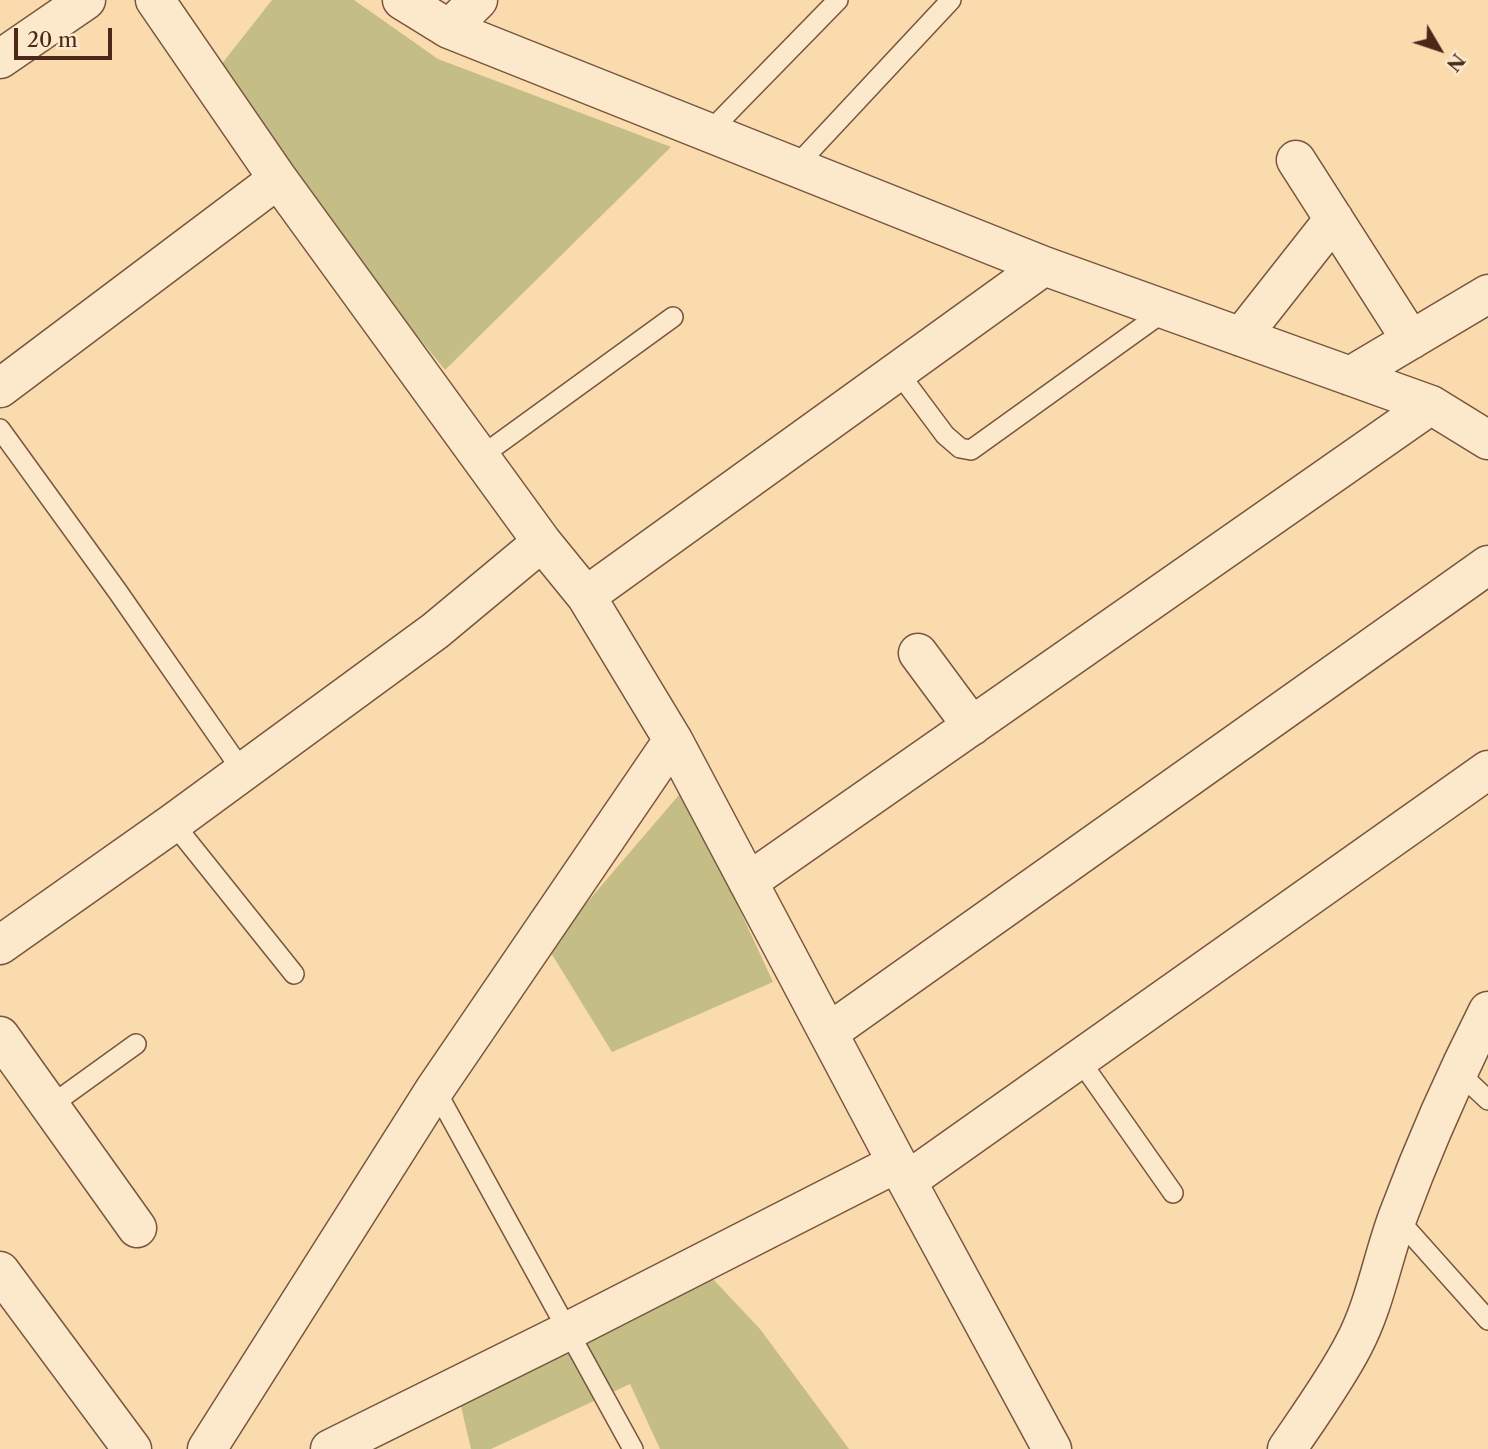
<!DOCTYPE html>
<style>
body{margin:0}
#map{position:relative;width:1488px;height:1449px;overflow:hidden;background:#fadbae;font-family:"Libre Caslon Text",serif}
canvas{display:block}
.north{position:absolute;left:1404px;top:14px;width:70px;height:70px;-webkit-text-stroke:5px #fce8ca;paint-order:stroke;rotate:129deg;font-size:19px;font-weight:700;line-height:28px;text-align:center;color:#4b2818}
.north::after{content:'';display:block;margin:auto;width:24px;height:32px;background:#4b2818;clip-path:polygon(50% 0,100% 100%,50% 72%,0 100%)}
.scale{position:absolute;left:14px;top:28px;width:98px;height:32px;box-sizing:border-box;border:4px solid #4b2818;border-top:0;padding-left:9px;font-size:21px;line-height:24px;white-space:nowrap;color:#4b2818;-webkit-text-stroke:5px #fce8ca;paint-order:stroke}
</style>
<div id="map">
<canvas width="1488" height="1449"></canvas>
<div class="north">N</div>
<div class="scale">20 m</div>
</div>
<script>
const g = document.querySelector('canvas').getContext('2d');
g.lineJoin = 'round';
function paint(path, color) { g.fillStyle = color; g.fill(path, 'evenodd'); }
function trace(path, color, width, dash) { g.strokeStyle = color; g.lineWidth = width; g.lineCap = dash ? 'butt' : 'round'; g.setLineDash(dash || []); g.stroke(path); }
paint(new Path2D(`
 M272,0H354L438,59L671,147L445,370L209,80Z
 M684,789L773,982L612,1052L548,948Z
 M712,1278L760,1329L849,1449H660L630,1384L491,1449H471L460,1402L631,1321Z`), '#c4be86');
const lane = new Path2D(`
 M709,132L838,0
 M795,167L951,0
 M898,372L945,435L960,448L971,450L1166,310
 M0,429L118,592L243,772
 M480,457L673,317
 M173,823L294,974
 M1079,1059L1173,1193
 M1457,1071L1488,1100
 M435,1089L633,1449
 M50,1106L136,1044
 M1397,1218L1488,1320`);
const street = new Path2D(`
 M155,0L278,179L542,542L586,596L673,740L897,1163L1052,1449
 M402,0L449,29L1044,266L1431,405L1488,440
 M449,29L478,0
 M0,59L86,0
 M1296,160L1411,340
 M1241,337L1334,219
 M1350,376L1488,294
 M0,388L278,179
 M586,596L1044,266
 M918,653L972,726
 M748,882L1431,405
 M0,945L173,823L435,631L542,542
 M828,1033L1488,565
 M0,1036L137,1228
 M907,1181L1488,770
 M0,1271L132,1449
 M207,1449L435,1089L673,740
 M330,1449L568,1331L897,1163
 M1287,1449C1308,1418 1336,1379 1353,1346C1375,1305 1382,1259 1398,1216C1424,1146 1454,1078 1488,1011`);
trace(lane, '#77553e', 22);
trace(street, '#77553e', 41);
trace(lane, '#fce8ca', 19);
trace(street, '#fce8ca', 38);
</script>
